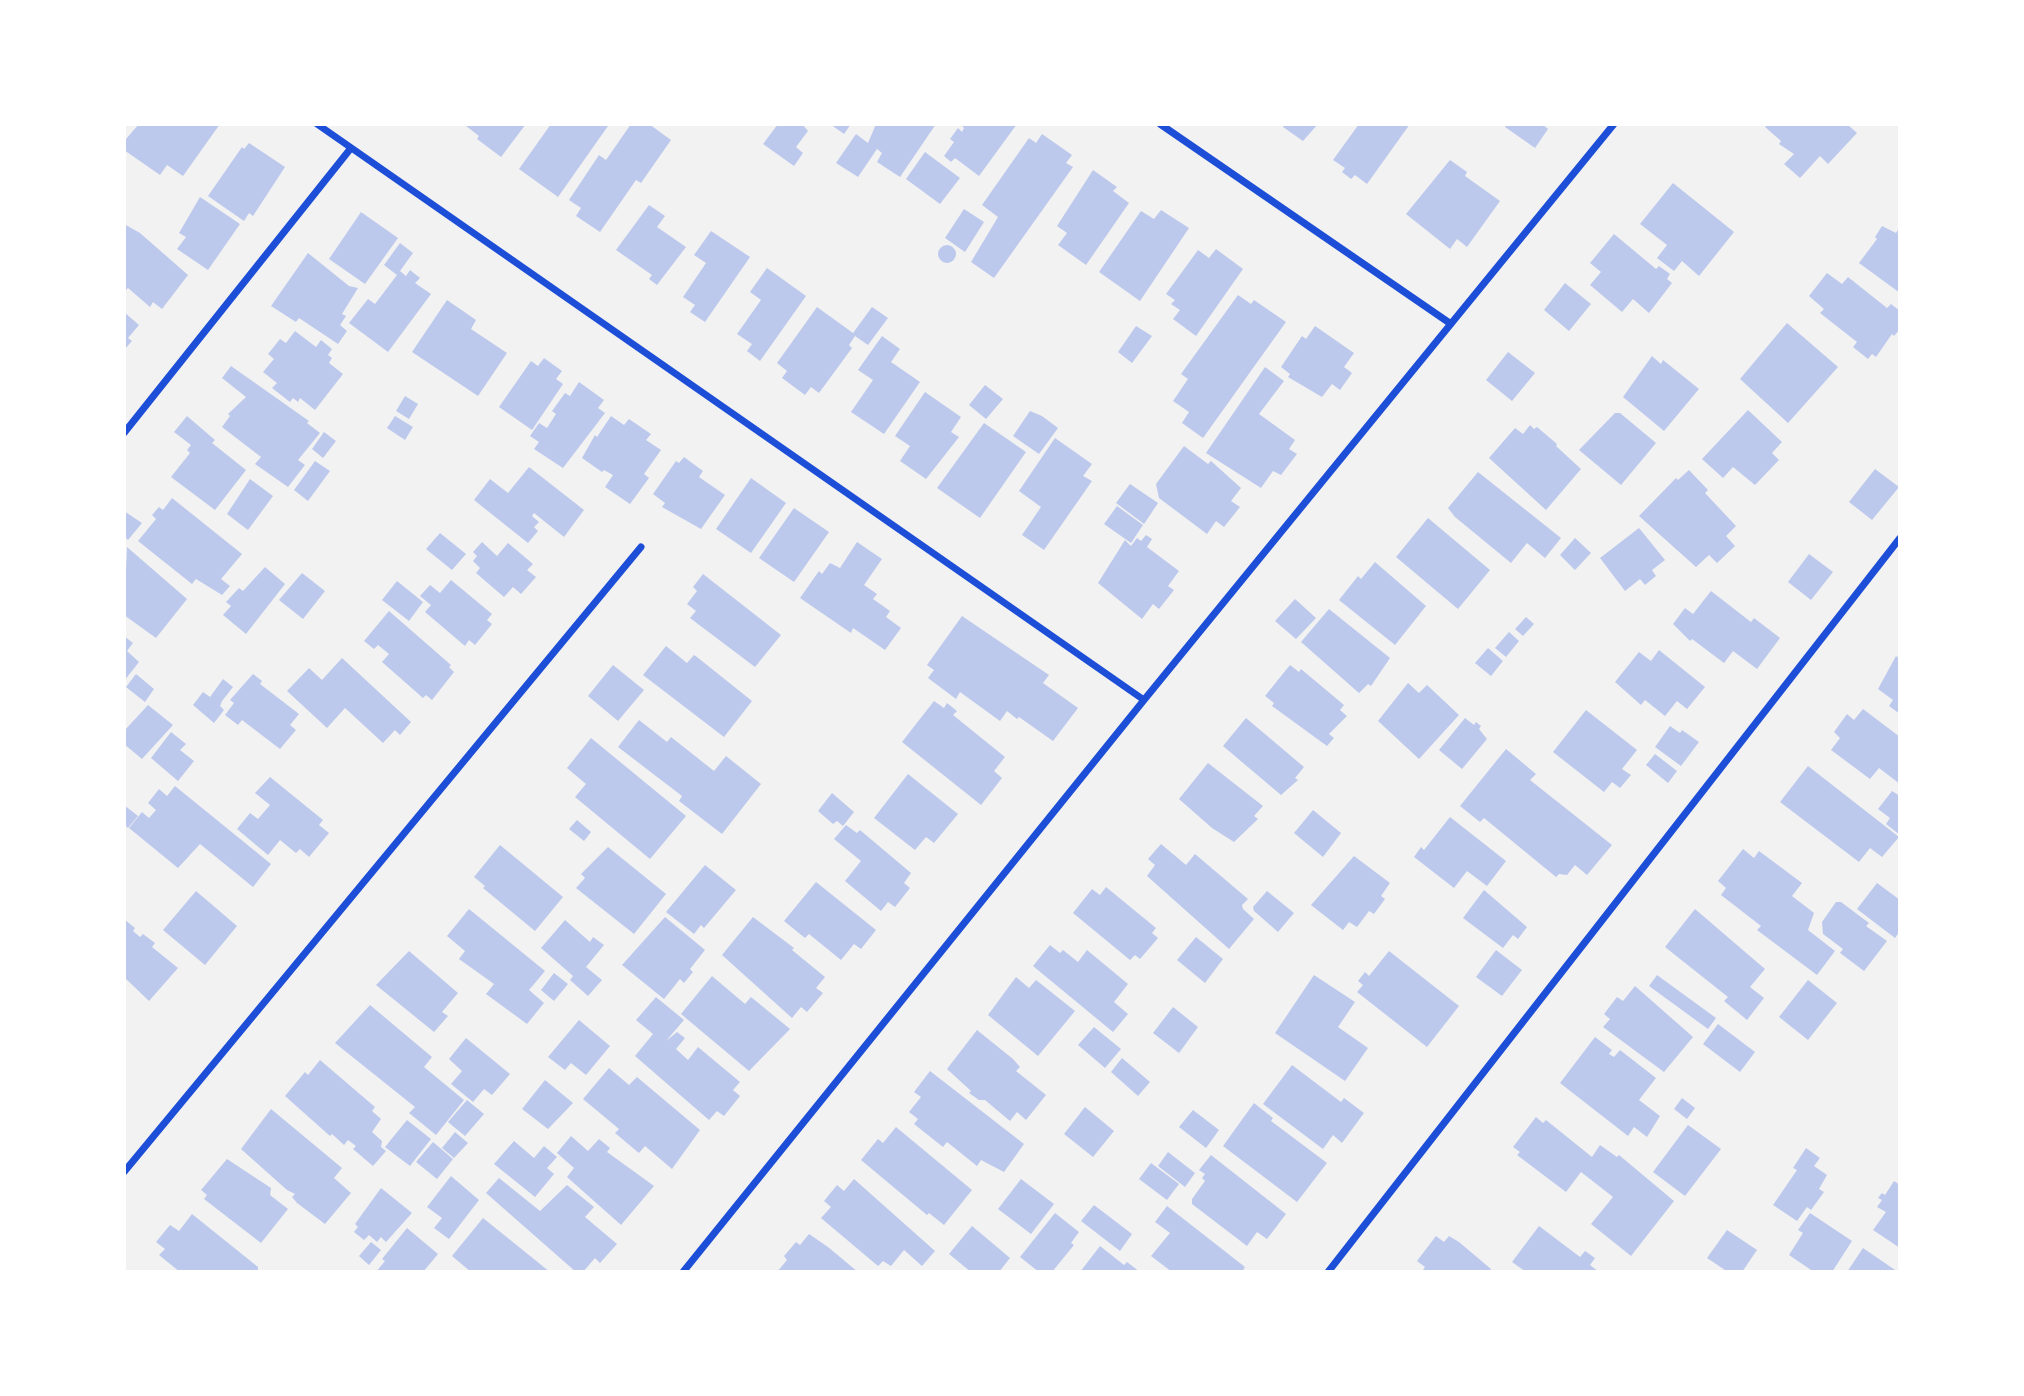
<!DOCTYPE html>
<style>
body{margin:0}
#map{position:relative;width:2024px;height:1396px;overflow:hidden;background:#f2f2f2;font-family:"Archivo Narrow",sans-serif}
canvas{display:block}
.frame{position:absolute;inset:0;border:126px solid #fff;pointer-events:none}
</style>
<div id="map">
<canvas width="2024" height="1396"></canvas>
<div class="frame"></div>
</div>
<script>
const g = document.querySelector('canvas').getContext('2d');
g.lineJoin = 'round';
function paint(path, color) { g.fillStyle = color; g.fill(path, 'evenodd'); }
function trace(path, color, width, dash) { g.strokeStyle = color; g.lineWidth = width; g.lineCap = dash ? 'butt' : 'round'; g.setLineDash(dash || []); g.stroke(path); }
paint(new Path2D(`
 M139,124H220L183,176L167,165L160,175L124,150L126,139Z
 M468,124H526L501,157L477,139L479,136L466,126Z
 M551,124L608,126L558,197L519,169Z
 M631,124H649L671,140L641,183L636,180L600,232L576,216L581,208L569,200L599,155L606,160Z
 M778,124H802L808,131L796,147L803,153L794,166L763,144Z
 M830,124H851L844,134Z
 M876,124H936L900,177L877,162L882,153L877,149L858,177L836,163L856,134L868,143Z
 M960,124H1017L979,176L955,158L951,162L944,156L954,142L950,139L958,128L962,132L964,128Z
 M1285,124H1318L1303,141L1283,127Z
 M1359,124H1410L1367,184L1355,175L1351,179L1342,172L1345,168L1333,160Z
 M1507,124H1542L1548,129L1535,148L1505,127Z
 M1768,124H1847L1857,133L1828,164L1820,156L1800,178L1784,164L1794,154L1779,144L1781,141L1765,127Z
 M1042,134L1072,155L1066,163L1073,167L994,278L971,262L998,217L982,205L1029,138L1036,143Z
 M249,143L285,167L253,216L249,213L244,221L208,196L242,147L244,149Z
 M925,152L960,178L940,204L906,179Z
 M1450,160L1467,172L1465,176L1500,201L1467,247L1457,239L1450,249L1406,214Z
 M1093,170L1117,187L1113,191L1129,203L1086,265L1058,245L1067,233L1057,226Z
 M1673,183L1734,232L1699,276L1682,261L1674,271L1657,258L1667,245L1640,224Z
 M200,197L240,224L208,270L177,249L186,237L179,233Z
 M649,205L665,216L657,227L686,247L657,285L649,279L652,275L616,250Z
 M964,209L984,222L965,252L945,238Z
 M1161,210L1189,228L1140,301L1099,272L1141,211L1154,219Z
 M361,212L398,238L365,284L329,259Z
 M124,224L140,233L188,275L162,309L153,302L150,307L128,288L124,292Z
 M1882,226L1896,233L1900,227V293L1859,263L1877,239L1875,237Z
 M711,231L750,257L705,322L690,312L695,305L683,297L706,263L694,255Z
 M1614,234L1656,269L1659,266L1670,274L1667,279L1672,283L1649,313L1633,299L1622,312L1590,285L1601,272L1590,263Z
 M400,243L413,253L400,271L406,276L410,270L420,278L415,283L431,294L388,352L349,323L368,299L375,304L397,275L384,265Z
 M938 254a9 9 0 1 1 18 0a9 9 0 1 1-18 0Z
 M1216,249L1243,269L1196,336L1173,319L1180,310L1171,304L1175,300L1166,294L1198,250L1209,258Z
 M308,253L349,286L358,288L342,314L346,316L340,325L347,331L338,344L299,318L296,322L271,306Z
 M767,268L806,296L760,361L747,351L752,344L737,334L761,300L750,292Z
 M1827,273L1842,284L1848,277L1887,308L1891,304L1900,311V329L1894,336L1892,334L1876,357L1872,354L1868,359L1853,347L1857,342L1820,313L1824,309L1809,296Z
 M1565,283L1591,304L1569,331L1544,310Z
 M1238,295L1251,304L1254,300L1286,322L1203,438L1182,423L1189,412L1173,401L1188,379L1181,374Z
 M447,300L476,320L471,329L507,353L478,396L412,352Z
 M817,307L853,333L872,307L888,318L868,345L855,336L849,345L852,348L819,393L811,387L805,395L782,378L787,371L777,363Z
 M124,312L139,325L128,338L132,341L124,350Z
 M1787,323L1838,367L1788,423L1740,379Z
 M1136,326L1152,336L1132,363L1118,352Z
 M1315,326L1354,353L1344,367L1352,373L1340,390L1332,384L1322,397L1288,377L1290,374L1281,367L1302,336L1306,339Z
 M295,331L316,347L321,340L332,349L328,355L332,358L329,363L343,374L315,410L300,398L298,402L293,398L290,402L272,388L277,383L263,372L274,359L268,354L280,339L286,343Z
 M882,336L900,349L891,362L920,382L884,434L851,412L873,380L858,370Z
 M1508,352L1535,373L1512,401L1486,380Z
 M1652,356L1661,364L1663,360L1699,389L1664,431L1623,397Z
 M544,358L562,371L556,379L563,384L532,430L499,407L531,361L538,366Z
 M231,366L309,421L307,423L320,433L298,460L305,465L288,487L255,464L261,457L222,427L230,416L228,414L246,397L222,378Z
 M1265,367L1284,381L1259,414L1295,440L1289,449L1297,454L1281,475L1273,471L1261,488L1206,453Z
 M579,382L604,400L598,408L605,413L563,468L534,449L539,442L530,436L539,423L547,428L556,414L552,411L565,393L570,396Z
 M985,385L1003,399L986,419L969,405Z
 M925,392L961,417L951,432L959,437L926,479L900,461L910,446L895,436Z
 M405,396L418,404L409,419L396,411Z
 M1748,410L1782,442L1772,453L1779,460L1755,485L1733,467L1723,478L1702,459Z
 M1030,411L1042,416L1058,428L1039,454L1013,436Z
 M1615,413H1620L1656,443L1621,485L1579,450Z
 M187,416L215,440L212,443L246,470L215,510L171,477L190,453L187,450L191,445L174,432Z
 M395,416L413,427L405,440L387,428Z
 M611,416L624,425L629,419L651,434L646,440L661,450L644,474L649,478L630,504L605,487L613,475L604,470L602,472L582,458L595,435L597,437Z
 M984,423L1026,452L980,518L937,488Z
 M1530,425L1534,429L1537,427L1557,444L1556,446L1581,469L1546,510L1489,458L1515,428L1523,434Z
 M324,432L336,441L323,458L312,449Z
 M1055,438L1092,464L1083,476L1092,481L1044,550L1022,535L1041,507L1019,491Z
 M1184,446L1208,464L1211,461L1241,488L1231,501L1240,507L1224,527L1216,521L1207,534L1159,498L1156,484Z
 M684,457L703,471L699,477L725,495L701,529L662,507L665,503L653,494L676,461L679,463Z
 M315,461L330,471L308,501L294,490Z
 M529,467L584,510L564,537L534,513L532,516L539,522L534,527L538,531L528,543L474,500L490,479L508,493Z
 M1875,469L1899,487L1872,520L1849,502Z
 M1689,470L1708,490L1705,493L1736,526L1726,536L1735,546L1717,563L1709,555L1696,567L1639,516L1676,478L1678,480Z
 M1478,472L1561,538L1545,558L1527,543L1511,563L1455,517L1448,508Z
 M751,478L786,503L751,553L716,529Z
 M250,479L273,496L248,530L227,514Z
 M1130,484L1158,503L1144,524L1116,503Z
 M172,498L242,554L221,579L230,586L222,595L196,579L192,584L138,541L156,519L152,515L159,507L163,510Z
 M1117,506L1143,525L1131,543L1104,524Z
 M794,508L829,532L794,582L759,558Z
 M124,511L142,523L128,540L124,536Z
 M1428,518L1490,570L1458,609L1396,557Z
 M1639,528L1665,560L1652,570L1656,576L1645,585L1640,579L1625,591L1600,558Z
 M440,533L466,554L452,570L426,549Z
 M1146,535L1152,539L1147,547L1179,571L1168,586L1174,590L1159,609L1153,604L1142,619L1098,583L1125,540L1131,546L1137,538L1141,541Z
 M1575,538L1591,553L1575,570L1560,555Z
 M482,542L497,556L508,543L533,564L527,570L536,577L521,594L513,587L504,597L476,573L480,568L473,561L477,556L473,552Z
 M857,542L882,559L864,585L877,594L873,599L890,611L886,617L901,628L885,650L853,628L851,633L800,598L819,571L822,574L830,563L840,568Z
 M127,547L187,599L156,638L124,615Z
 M1809,554L1833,572L1811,600L1788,582Z
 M1375,562L1426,606L1395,645L1339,600L1358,576L1361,579Z
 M265,567L285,584L246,634L223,615L231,606L226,602L239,588L243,591Z
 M302,573L325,591L303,619L279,600Z
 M703,574L781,635L755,667L690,618L696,611L687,604L697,591L693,587Z
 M451,580L492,614L487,620L492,624L475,645L469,640L465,646L425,612L431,605L420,596L430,585L440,593Z
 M397,581L423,602L409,621L382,600Z
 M1711,591L1751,622L1754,618L1780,638L1757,669L1733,651L1724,663L1692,639L1690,641L1673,624L1685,608L1693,614Z
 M1295,599L1316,618L1296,639L1275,621Z
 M1329,609L1390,658L1371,686L1368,684L1359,693L1301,642Z
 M389,611L451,665L449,667L454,672L432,700L426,695L423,698L382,662L389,654L378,645L374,649L364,641Z
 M962,616L1049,675L1043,683L1078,708L1053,741L1019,717L1017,719L1007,711L1000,721L960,692L956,699L928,678L934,670L927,665Z
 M1526,617L1534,624L1523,636L1515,629Z
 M1509,632L1519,641L1506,657L1495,648Z
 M124,636L133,643L127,651L139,662L124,681Z
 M666,646L687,663L694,655L697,657L752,701L724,737L643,675Z
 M1488,648L1503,661L1491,676L1475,663Z
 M1659,650L1705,687L1687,709L1677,701L1665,716L1645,700L1641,705L1615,682L1639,652L1651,661Z
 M1896,656L1900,659V714L1889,706L1893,700L1878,689Z
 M342,658L411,722L400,735L395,730L383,743L345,708L327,728L287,691L309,668L322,680Z
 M613,665L644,690L618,721L588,696Z
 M1290,665L1299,672L1301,669L1344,705L1340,710L1347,716L1329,734L1334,738L1327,746L1272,706L1274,703L1265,696Z
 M136,674L154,689L145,702L126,687Z
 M253,674L262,681L260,684L299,714L290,725L296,730L280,749L242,720L238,725L225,715L234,703L230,700Z
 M223,679L233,687L222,701L220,706L224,710L214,723L193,705L203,692L210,697Z
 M1408,683L1419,693L1427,685L1459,715L1419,759L1378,721Z
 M934,701L944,708L947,703L957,711L953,715L1005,757L994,771L1002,778L981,805L902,742Z
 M148,705L173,725L142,759L124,744V731Z
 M1863,709L1900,737V784L1879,768L1870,779L1831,750L1840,738L1834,732L1847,714L1854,720Z
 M1586,710L1637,750L1622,769L1631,775L1620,788L1612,782L1604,792L1553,752Z
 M1246,718L1304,767L1295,778L1298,780L1281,795L1223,746Z
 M1465,718L1474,725L1476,722L1481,726L1479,729L1487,739L1462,769L1439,750Z
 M639,720L667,742L671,737L714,771L726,756L761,784L722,834L679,801L682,796L618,747Z
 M1670,726L1680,733L1682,730L1699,742L1681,766L1655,747Z
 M171,732L186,744L180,750L194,761L178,781L151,758Z
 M591,738L686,816L650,859L575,797L586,784L567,768Z
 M1506,749L1536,774L1530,780L1612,845L1587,875L1575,865L1567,875L1559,874L1556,877L1484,818L1480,822L1460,806Z
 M1655,754L1677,771L1668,783L1646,765Z
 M1208,763L1263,806L1254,816L1258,819L1234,842L1212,828L1179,799Z
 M1808,766L1899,837L1882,857L1870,848L1859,862L1780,802Z
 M908,774L958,814L934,843L926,837L915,850L874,818Z
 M270,777L323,820L319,825L329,833L309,857L300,849L296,853L280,840L268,855L237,829L250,813L258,819L270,805L255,793Z
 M175,786L271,864L253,887L200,844L178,868L129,828L142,812L149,818L156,810L148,803L159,789L167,796Z
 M1892,791L1900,796V835L1886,824L1890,818L1878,809Z
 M832,793L854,812L843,826L837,821L833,824L818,811Z
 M124,805L138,816L128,828L124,824Z
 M1313,810L1341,833L1323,857L1294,833Z
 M1450,817L1506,861L1487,886L1467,871L1454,888L1414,857L1421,847L1424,850Z
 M577,820L591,832L584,841L569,829Z
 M846,825L857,833L860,830L911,873L904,883L910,888L895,907L888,902L881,911L845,881L861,861L834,839Z
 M1161,844L1186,865L1195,854L1248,899L1242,905L1243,909L1254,919L1229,949L1147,876L1155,865L1148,859Z
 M500,845L563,897L535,931L483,888L485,886L474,877Z
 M608,847L666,894L634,934L576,888L585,878L581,874Z
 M1743,849L1754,858L1759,851L1802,883L1792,896L1814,913L1808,930L1835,951L1817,975L1757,930L1761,926L1721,895L1726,888L1718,881Z
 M1354,856L1390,883L1381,896L1385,899L1374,914L1369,911L1357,927L1349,922L1343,930L1311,905Z
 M705,865L736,890L704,928L701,925L694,934L666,912Z
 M816,882L876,930L861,949L854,944L841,960L809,934L805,938L784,921Z
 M1877,883L1900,900V931L1895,938L1857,909Z
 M1106,887L1156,928L1152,933L1158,938L1140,959L1135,955L1130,960L1073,913L1092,889L1100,895Z
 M1484,890L1527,927L1518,939L1513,935L1503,948L1463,918Z
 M196,891L237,926L205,965L163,930Z
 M1267,891L1294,913L1278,932L1254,911L1253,907Z
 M1836,902H1841L1869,923L1866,926L1887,941L1864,971L1840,953L1843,949L1823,934L1822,922Z
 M469,909L545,971L529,990L544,1003L527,1024L486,994L494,984L459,959L465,951L447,936Z
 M1695,909L1765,969L1750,987L1764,998L1747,1020L1724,1001L1728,997L1665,947Z
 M665,917L705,950L690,969L693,972L684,983L680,979L664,999L622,965Z
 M753,917L794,948L792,950L825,977L816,988L823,993L807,1012L801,1007L792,1018L722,955Z
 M124,919L135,928L133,931L140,937L143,934L155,943L152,947L178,968L149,1001L124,977Z
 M565,920L590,942L593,937L604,945L586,967L602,980L588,996L570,980L573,976L541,948Z
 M1196,937L1223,959L1205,983L1177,960Z
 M1050,945L1060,953L1063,950L1078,962L1087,950L1128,984L1114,1002L1128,1014L1113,1032L1033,966Z
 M1496,950L1522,970L1502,996L1476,977Z
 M409,951L458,993L442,1012L448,1016L434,1032L376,985Z
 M1389,951L1459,1006L1427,1047L1357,992L1363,985L1358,981L1365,972L1369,976Z
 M554,973L568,984L554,1001L541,990Z
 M1314,975L1355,1002L1338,1027L1368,1048L1345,1081L1275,1033Z
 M1657,975L1716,1018L1708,1029L1649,986Z
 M712,976L745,1004L751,997L790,1029L749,1071L681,1014Z
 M1016,977L1029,988L1036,980L1075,1011L1038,1056L988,1015Z
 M1808,980L1837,1003L1808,1040L1779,1017Z
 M1635,986L1693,1037L1664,1072L1603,1027L1610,1019L1604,1014L1617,997L1623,1001Z
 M656,997L684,1020L666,1041L677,1032L685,1038L676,1049L688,1060L698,1047L740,1082L733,1090L740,1096L724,1116L717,1111L709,1120L635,1056L653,1034L636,1020Z
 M370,1005L432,1057L424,1067L464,1100L436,1135L409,1113L415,1107L335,1043Z
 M1173,1007L1198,1027L1179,1053L1153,1033Z
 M579,1020L610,1046L586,1075L571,1063L565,1070L548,1057Z
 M1718,1024L1755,1052L1740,1072L1703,1044Z
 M1094,1027L1121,1049L1105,1068L1078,1045Z
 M977,1030L1013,1059L1020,1067L1016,1071L1046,1095L1026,1120L1017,1112L1010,1121L985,1100H979L969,1093L971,1091L947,1069Z
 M1595,1037L1612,1050L1609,1054L1614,1057L1620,1050L1656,1078L1639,1100L1660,1116L1647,1137L1634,1127L1628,1136L1560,1083Z
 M466,1038L510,1074L492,1095L484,1089L473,1102L451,1084L462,1071L449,1059Z
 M1122,1058L1150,1082L1138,1096L1111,1072Z
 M320,1060L375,1107L372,1111L381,1119L372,1132L382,1141L381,1147L386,1151L373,1166L353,1149L356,1146L348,1140L344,1145L332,1134L330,1136L285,1096L305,1072L308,1075Z
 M1292,1065L1341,1102L1344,1098L1364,1113L1342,1143L1333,1135L1323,1149L1263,1104Z
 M609,1068L629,1085L637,1077L700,1130L672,1169L645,1146L639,1153L615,1133L619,1129L583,1099Z
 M930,1071L1024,1144L1004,1172L981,1160L977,1166L947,1142L943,1147L914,1124L918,1119L909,1112L921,1097L914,1092Z
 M545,1080L573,1103L548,1129L522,1109Z
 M1682,1098L1695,1108L1687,1119L1674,1109Z
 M467,1100L484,1114L465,1136L448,1122Z
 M1254,1103L1273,1118L1271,1121L1327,1163L1297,1202L1223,1146Z
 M1085,1107L1114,1131L1093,1157L1064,1134Z
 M271,1109L342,1168L334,1178L351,1193L325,1224L297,1203L292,1197L295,1194L287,1190L241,1149Z
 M1193,1110L1219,1130L1206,1148L1179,1127Z
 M1536,1117L1543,1123L1546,1120L1592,1157L1600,1145L1617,1157L1619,1155L1674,1201L1631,1256L1591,1224L1613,1197L1581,1172L1566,1192L1517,1155L1520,1152L1513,1147Z
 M407,1120L431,1139L410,1166L385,1147Z
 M1688,1125L1721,1149L1685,1196L1653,1172Z
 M896,1127L972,1190L944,1225L929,1213L927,1215L861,1160L878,1139L883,1143Z
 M455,1132L468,1143L454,1158L442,1148Z
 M571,1136L588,1151L599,1139L610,1148L607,1152L654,1186L621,1225L567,1177L574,1168L557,1153Z
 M514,1141L534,1158L544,1146L557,1157L547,1168L554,1174L535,1197L494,1164Z
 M433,1142L453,1159L437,1179L416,1162Z
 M1806,1148L1820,1158L1814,1166L1827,1175L1819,1189L1824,1192L1811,1210L1807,1207L1797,1221L1773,1205L1797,1170L1793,1168Z
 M1168,1152L1195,1173L1185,1187L1158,1166Z
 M1211,1155L1286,1214L1267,1239L1257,1232L1247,1246L1192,1204V1199L1205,1181L1202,1178L1205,1174L1199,1170Z
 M227,1159L271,1188L270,1195L288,1209L261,1243L204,1199L207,1195L201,1190Z
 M1151,1163L1179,1184L1167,1200L1139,1179Z
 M451,1176L479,1200L449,1239L434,1228L442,1218L427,1207Z
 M499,1178L540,1211L567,1185L594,1207L585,1217L617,1244L600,1263L595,1258L583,1272H576L486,1193Z
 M854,1179L935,1251L922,1266L904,1250L891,1266L883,1261L878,1266L821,1218L831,1207L824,1201L837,1185L844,1191Z
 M1021,1179L1054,1204L1031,1234L998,1209Z
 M1894,1181L1900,1185V1248L1873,1230L1886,1212L1877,1207L1882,1200L1878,1198L1882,1193L1885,1195Z
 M381,1188L412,1213L386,1242L381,1237L377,1242L369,1235L364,1240L354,1232L358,1227L355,1224Z
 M1094,1205L1132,1234L1120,1251L1081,1221Z
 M1167,1206L1245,1267L1242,1272H1172L1151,1256L1170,1233L1155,1222Z
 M1055,1213L1079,1232L1071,1243L1074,1245L1052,1272H1039L1020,1257Z
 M1810,1213L1852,1241L1832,1272H1814L1789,1255L1803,1233L1798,1230Z
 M192,1214L258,1267V1272H180L159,1255L165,1249L156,1242L170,1225L179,1231Z
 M483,1218L550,1272H471L452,1256Z
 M972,1226L1010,1258L999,1272H971L949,1254Z
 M1539,1226L1580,1257L1585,1251L1595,1258L1590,1265L1599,1272H1526L1512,1262Z
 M407,1228L438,1254L423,1272H376L385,1261L382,1259Z
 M1727,1230L1757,1250L1742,1272H1728L1707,1258Z
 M809,1234L828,1247L858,1272H777L787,1260L784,1256L796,1242L800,1245Z
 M1436,1236L1444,1242L1449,1236L1459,1242L1491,1269L1489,1272H1422L1425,1267L1417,1261Z
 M371,1242L381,1250L369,1265L359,1256Z
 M1100,1246L1124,1265L1127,1262L1140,1272H1080Z
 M1863,1248L1898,1272H1847Z`), '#bdc9ec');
trace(new Path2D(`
 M317,124L1144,700
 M1160,124L1451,324
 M124,433L351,148
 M124,1172L641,547
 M683,1272L1144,700L1614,124
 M1328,1272L1900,538`), '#1d4ed8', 7);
</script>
